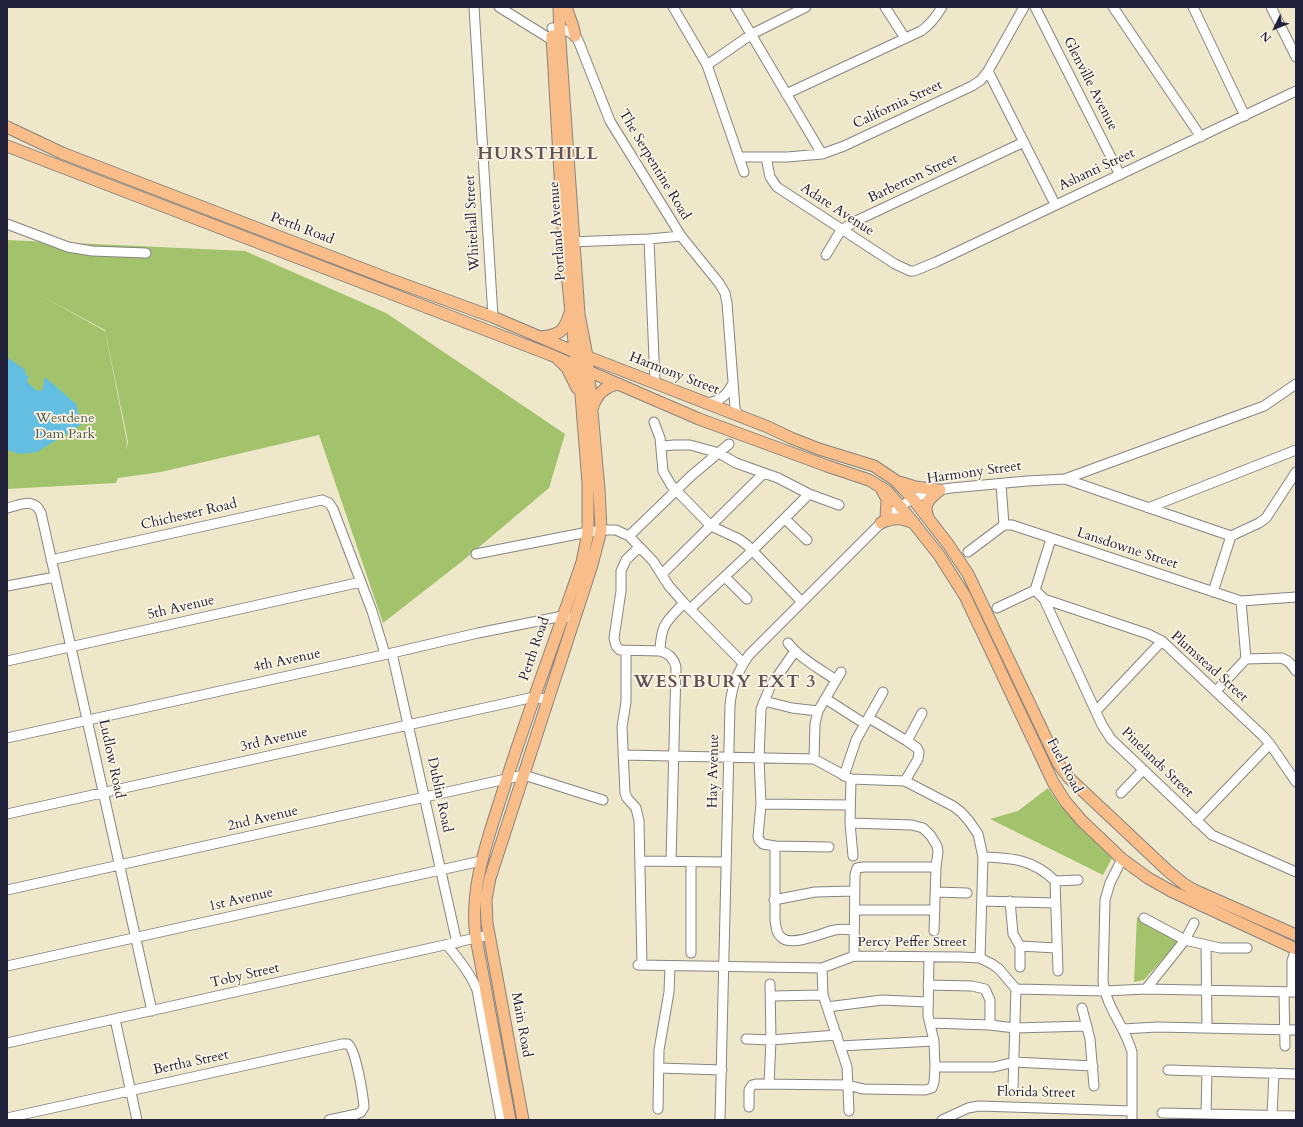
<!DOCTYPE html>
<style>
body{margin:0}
#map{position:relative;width:1303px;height:1127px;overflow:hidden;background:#eee7c9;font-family:Cardo,serif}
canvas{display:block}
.frame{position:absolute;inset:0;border:8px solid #22223b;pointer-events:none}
.north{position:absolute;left:1255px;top:8px;width:40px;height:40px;-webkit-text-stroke:3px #fcf5e5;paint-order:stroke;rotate:227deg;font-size:11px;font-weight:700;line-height:16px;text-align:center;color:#22223b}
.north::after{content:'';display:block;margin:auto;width:14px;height:18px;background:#22223b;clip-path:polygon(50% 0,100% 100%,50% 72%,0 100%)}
</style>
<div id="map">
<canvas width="1303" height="1127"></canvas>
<div class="frame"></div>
<div class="north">N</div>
</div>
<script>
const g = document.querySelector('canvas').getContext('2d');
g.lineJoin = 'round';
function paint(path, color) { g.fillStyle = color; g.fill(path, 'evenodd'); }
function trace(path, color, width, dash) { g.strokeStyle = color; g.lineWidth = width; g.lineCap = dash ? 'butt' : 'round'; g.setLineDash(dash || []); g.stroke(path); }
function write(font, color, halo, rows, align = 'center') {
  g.font = font + ' Cardo,serif'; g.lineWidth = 3.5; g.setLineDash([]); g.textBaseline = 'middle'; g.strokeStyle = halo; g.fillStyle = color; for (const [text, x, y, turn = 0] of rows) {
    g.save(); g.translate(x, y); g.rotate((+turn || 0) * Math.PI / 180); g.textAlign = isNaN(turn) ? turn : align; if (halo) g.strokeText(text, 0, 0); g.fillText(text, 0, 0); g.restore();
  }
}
paint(new Path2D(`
 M7,240L245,251L386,313L565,434L549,488L460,563L383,623L319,435L161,472L118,478L116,483L7,489ZM36,293L105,330L128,442L126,451L127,442L105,331Z
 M1048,788L1059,804L1113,856L1103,875L990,819L1018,811Z
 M1137,917L1181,939L1144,980L1134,982Z`), '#a2c36c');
paint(new Path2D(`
 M7,357L25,370L26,375L29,376L27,382L36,390L42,391L45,377L76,404L81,425L37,452L20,454L7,450Z`), '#63bee1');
trace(new Path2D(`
 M7,482L8,483`), '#63bee1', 2);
const minor = new Path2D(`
 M474,7L493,317
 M499,7L552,40L558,41
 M673,7L707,65L744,172
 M735,7L822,154
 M885,7L905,38
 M1035,7L1120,175
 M1113,7L1201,137
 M1193,7L1245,116
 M1271,7L1296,57
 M552,28C563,28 572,31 578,40L610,121L681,236L719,283L725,293L727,303L735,408L738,415
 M707,65L752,34L806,7
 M988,71L1055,204
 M786,94L921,31C930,25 936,17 942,7
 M739,157H787L822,154L844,146L972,86L981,80L988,71L1024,7
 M766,157L770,177L777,187L895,264L910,271H914L936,262L1296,91
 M7,224L68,247L92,251L146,253
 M649,239L655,383
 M569,242L649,239L681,236
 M826,255L841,230L858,220L1024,142
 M707,403C720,401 726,396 732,385
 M654,422L660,438L663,471L671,485L711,526L739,539L747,545L801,601
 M662,446L674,445H690L719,453L736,463L778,478L809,494L839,505
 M1065,479L1231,536
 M7,508C21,505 34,497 41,513L152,1011
 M1148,508L1296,450
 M785,519L807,540
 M1004,525H1012L1241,601L1296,597
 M629,536L691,476L729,444
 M1231,536L1259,523L1266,518L1296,472
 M639,547L626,560L621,571V591L614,638L616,646L620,650L660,651
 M968,552L1004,525L1001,484
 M476,554L588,532L605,530H616L629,536L653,561L669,586L684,603L743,663
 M51,560L322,500L329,503L333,509L372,611L385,654
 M662,574L764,473
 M725,577L747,599
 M7,586L55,577
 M1035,590L1044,599L1148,634L1162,641L1263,736L1270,744L1296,782
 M1213,592L1231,536
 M1044,599L1102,725L1111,739L1212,835L1296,872
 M997,608L1035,590L1051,539
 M690,609L752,551L809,494
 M788,643C801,659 820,669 836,680
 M626,651V702L622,727L625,793L627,798L636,808L639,821L642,965
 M795,651L770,687L761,709L759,758L761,804L758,837L759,840L763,844L775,846L829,847
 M392,653L457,943
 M1246,659L1282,658C1289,661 1292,665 1296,671
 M7,661L361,582
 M1216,691L1246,659L1241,601
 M826,699L865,724
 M764,701L792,708L818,711
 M1096,711L1162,641
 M869,718L907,741L917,748L919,752L918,759L905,781
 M7,738L392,653L478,633L563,616L568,617
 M907,741L922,713
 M623,755L814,759L851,779L905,781L953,806L961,812L969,821L978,834L983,857L980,958
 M814,759L815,724L818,711L841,672
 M844,776L856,740L883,692
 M851,779L850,823L853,856
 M1121,793L1143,770
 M761,804L850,805
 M7,814L534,697L547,700
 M1196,821L1270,744
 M850,823L912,825L923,828L931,836L937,846L938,852L936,867L934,931
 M775,846V920C776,926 776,933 781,937C791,948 823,932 835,930C842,928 848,930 854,930
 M983,857C1012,858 1033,859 1055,881L1078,880
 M1122,859L1110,883L1105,900L1103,981C1106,1007 1125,1027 1132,1052V1120
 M640,861L726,862
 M671,861L676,668C675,660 669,653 660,651C661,624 666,622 684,603
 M1055,881L1058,971
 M7,890L524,775L603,800
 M936,892L967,893
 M774,900L815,892L855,891
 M982,901L1055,903
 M1010,901L1013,934L1020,946V967
 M855,910H935
 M1144,918L1185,940L1220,948H1247
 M447,945C458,958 471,974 477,990L501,1120
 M1206,945L1207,1028
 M1020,946L1056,948
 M691,953V862
 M854,956L855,875L857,868L864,867H936
 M638,965L822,968L854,956L961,957L980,958L992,964L999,969L1016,989L1104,991L1146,989L1185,940L1194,923
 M7,966L481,861
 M822,968L823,995L847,1067L849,1111
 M928,985L972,986L985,989L990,1000V1025
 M1146,989L1296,992
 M1284,992L1285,1046
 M1292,992V961L1296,949
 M771,996L823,995
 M827,1007L882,1000L927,1002
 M1082,1008L1090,1039L1094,1086
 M115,1019L137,1120
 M930,1023L990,1025L1015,1028L1087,1026
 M1123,1029L1157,1027L1296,1030
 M746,1039L771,1040L837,1035
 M7,1043L489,935
 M840,1046L934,1041
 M935,1067H994L1014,1062L1093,1066
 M659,1068L722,1070
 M1168,1070L1296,1074
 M769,1084L771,1040L770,984
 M1013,1087L1016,989
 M749,1107V1090L752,1085L756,1084L848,1085L859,1088L864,1089L925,1090L932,1088L934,1082L935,1067L934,1041L928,1016L929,957
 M658,1109L659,1050L669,992L670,966
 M1162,1113L1296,1116
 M1206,1114L1207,1072
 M1272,1115L1274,1073
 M7,1118L342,1044H348C356,1050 363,1095 364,1107L361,1112L357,1114L329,1120
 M720,1120L730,705C732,685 738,671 749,655L881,523C903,502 920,492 951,488L1027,481L1065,479L1264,406L1296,384
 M942,1120L968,1108L979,1106L1132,1111`);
const major = new Path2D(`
 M566,7L573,27L575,36
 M7,127L62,153L389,279L493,317L575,352L768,427L791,438L819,449L874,466L895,480L913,499L948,544L968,574L1058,763L1068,777L1168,871L1184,884L1194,890L1296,935
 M7,146L551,355L699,419L827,466L869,480L887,491L900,506L939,555L965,596L1053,782L1065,801L1081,820L1122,859L1148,878L1171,891L1296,949
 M540,337C560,335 564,332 570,313
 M558,359L567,368L577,388
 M592,409C596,395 604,386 619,384
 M899,482L916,487L938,490
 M882,490L887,499L886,518
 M928,517C922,503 931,498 940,490
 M881,523C894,517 901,518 914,523
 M510,1120L476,938C469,887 488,839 503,791C527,714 556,638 582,562L588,532V483L581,395L575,352L564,243L552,36
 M523,1120L487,923L486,899L490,878L592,565L601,530L599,489L587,356L579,314L560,41L559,7`);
trace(minor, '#888482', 11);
trace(major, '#888482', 13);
trace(minor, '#fff', 9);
trace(major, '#f8bd88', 11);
write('14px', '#22223b', '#fcf5e5', [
 ["Glenville Avenue",1090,84,63],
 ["California Street",898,105,-25],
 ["The Serpentine Road",654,165,59],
 ["Ashanti Street",1097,170,-25],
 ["Barberton Street",913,179,-25],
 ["Adare Avenue",837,210,33],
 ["Whitehall Street",473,223,-93],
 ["Perth Road",302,229,21],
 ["Portland Avenue",558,231,-94],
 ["Harmony Street",674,374,21],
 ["Harmony Street",974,473,-8],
 ["Chichester Road",189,515,-13],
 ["Lansdowne Street",1127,549,18],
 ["5th Avenue",181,608,-13],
 ["Perth Road",535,649,-71],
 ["4th Avenue",287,661,-12],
 ["Plumstead Street",1209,667,42],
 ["3rd Avenue",274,740,-13],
 ["Ludlow Road",111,759,78],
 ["Pinelands Street",1157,763,44],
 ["Fuel Road",1064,766,62],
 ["Hay Avenue",714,771,-89],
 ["Dublin Road",439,795,78],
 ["2nd Avenue",263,819,-13],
 ["1st Avenue",241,900,-13],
 ["Percy Peffer Street",912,943],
 ["Toby Street",245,976,-13],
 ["Main Road",521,1025,80],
 ["Bertha Street",191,1063,-12],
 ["Florida Street",1036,1093,1]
]);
write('14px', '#4f5a4c', '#fcf5e5', [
 ["Westdene",65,419],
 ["Dam Park",65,435]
]);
g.letterSpacing = '1px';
write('bold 18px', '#615255', '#fcf5e5', [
 ["HURSTHILL",538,155],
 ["WESTBURY EXT 3",725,683]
]);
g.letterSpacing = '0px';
</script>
